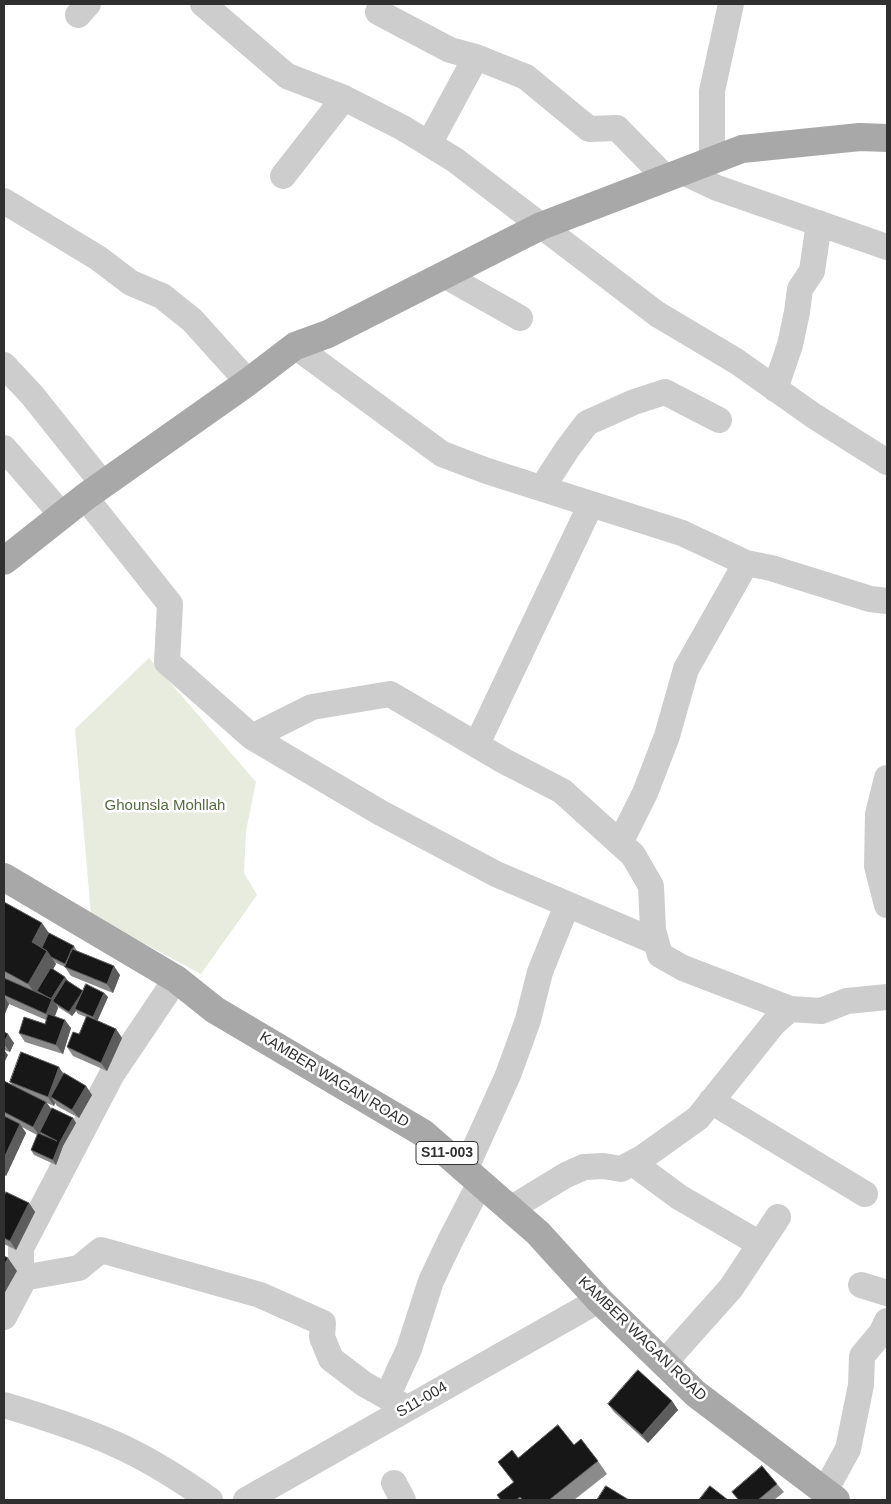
<!DOCTYPE html>
<style>
body{margin:0}
#map{position:relative;width:891px;height:1504px;overflow:hidden;background:#fff;font-family:Helvetica,sans-serif}
canvas{display:block}
.frame{position:absolute;inset:0;border:5px solid #303030;pointer-events:none}
</style>
<div id="map">
<canvas width="891" height="1504"></canvas>
<div class="frame"></div>
</div>
<script>
const g = document.querySelector('canvas').getContext('2d');
g.lineJoin = 'round';
function paint(path, color) { g.fillStyle = color; g.fill(path, 'evenodd'); }
function trace(path, color, width, dash) { g.strokeStyle = color; g.lineWidth = width; g.lineCap = dash ? 'butt' : 'round'; g.setLineDash(dash || []); g.stroke(path); }
function write(font, color, halo, rows, align = 'center') {
  g.font = font + ' Helvetica,sans-serif'; g.lineWidth = 5; g.setLineDash([]); g.textBaseline = 'middle'; g.strokeStyle = halo; g.fillStyle = color; for (const [text, x, y, turn = 0] of rows) {
    g.save(); g.translate(x, y); g.rotate((+turn || 0) * Math.PI / 180); g.textAlign = isNaN(turn) ? turn : align; if (halo) g.strokeText(text, 0, 0); g.fillText(text, 0, 0); g.restore();
  }
}
paint(new Path2D(`
 M149,658L256,782L246,831L244,873L257,895L201,974L91,915L75,729Z`), '#e7ecdf');
trace(new Path2D(`
 M203,4L287,76L344,98L403,128L455,160L657,314L736,361L814,416L887,462
 M378,12L450,50L476,57L526,77L589,129L617,128L666,178
 M78,15L88,4
 M429,144L476,57
 M712,160V91L731,4
 M683,172L717,188L887,247
 M283,176L344,98
 M4,201L98,258L131,283L162,296L192,320L248,382
 M444,275L520,318
 M295,346L442,454L487,471L682,533L746,563L771,568L870,599L887,601
 M4,365L32,395L103,484
 M775,389L790,345L797,312L800,289L812,271L819,223
 M4,448L62,515
 M542,488L568,448L587,423L634,402L665,392L719,420
 M85,497L170,604L167,662L252,737L381,813L496,874L656,942
 M252,737L312,707L390,694L504,761L562,791L633,855L651,886L653,930L660,955L683,968L790,1009L821,1011L847,1001L887,997
 M477,744L591,504
 M887,778L878,814L877,866L887,905
 M620,843L645,793L667,736L686,669L746,563
 M711,1101L865,1194
 M633,1163L679,1197L760,1244
 M465,1170L508,1075L528,1020L540,972L567,905
 M510,1209L566,1175L584,1167L604,1166L621,1169L642,1158L698,1118L774,1023L790,1009
 M22,1278L79,1268L101,1250L260,1295L323,1323L322,1337L331,1359L364,1384L407,1408
 M861,1285L887,1293
 M4,1317L21,1285V1248L112,1074L176,979
 M664,1363L731,1288L778,1217
 M387,1397L409,1349L431,1281L451,1239L480,1183
 M4,1405C41,1416 79,1428 115,1444C149,1459 180,1479 210,1500
 M394,1483L403,1500
 M825,1491L848,1449L861,1385L862,1356L882,1332L887,1321
 M246,1500L599,1300`), '#cdcdcd', 26);
trace(new Path2D(`
 M4,561L85,497L248,382L295,346L328,334L541,226L742,149L860,137L887,138
 M4,877L176,979L215,1010L423,1133L538,1233L599,1300L696,1394L836,1500`), '#a8a8a8', 28);
paint(new Path2D(`
 M4,902L49,933L74,946L77,951L120,975L113,993L71,976L65,967L54,962L56,964L53,969L65,977L68,981L83,991L104,993L108,997L97,1021L116,1029L122,1038L107,1071L73,1056L67,1047L79,1034L86,1017L78,1014L76,1011L72,1016L58,1007V1008L55,1016L71,1028L63,1054L25,1042L19,1033L45,1024L46,1020L9,1004L4,1016Z
 M4,1032L14,1043L10,1052L4,1050Z
 M64,1074L86,1086L92,1095L79,1118L57,1106L55,1103L54,1106L47,1103L51,1109L73,1118L76,1123L63,1146L56,1165L34,1155L31,1150L37,1135L22,1127L26,1133L6,1176L4,1175V1082L12,1084L10,1082Z
 M4,1192L5,1194L29,1203L35,1212L16,1250L4,1244Z
 M672,1401L678,1410L648,1443L614,1412L608,1404Z
 M574,1445L598,1461L607,1474L574,1500H501L513,1482L498,1462Z
 M777,1484L784,1492L774,1500H738L732,1492Z`), '#8b8b8b');
paint(new Path2D(`
 M42,923L51,936L42,953L32,942Z
 M47,951L56,964L40,993L37,991L39,994L38,997L28,984Z
 M114,966L120,975L113,993L107,984Z
 M65,977L68,981L55,1003L58,1008L52,1023L46,1014L51,999Z
 M83,991L86,995L75,1009L76,1011L72,1016L69,1012Z
 M104,993L108,997L97,1022L93,1017Z
 M4,996L9,1004L4,1016Z
 M65,1020L71,1028L63,1054L56,1045Z
 M116,1029L122,1038L107,1071L101,1063Z
 M8,1034L14,1043L10,1052L4,1044Z
 M4,1050L8,1055L4,1063Z
 M59,1067L65,1076L51,1097L55,1103L54,1106L48,1097Z
 M86,1086L92,1095L79,1118L72,1110Z
 M46,1102L53,1111L40,1132L41,1133L40,1136L33,1127Z
 M73,1118L76,1123L63,1146L56,1165L53,1160L60,1142Z
 M20,1124L26,1133L6,1176L4,1173V1158Z
 M29,1203L35,1212L16,1250L10,1241Z
 M8,1258L17,1271L4,1294V1265Z
 M672,1401L678,1410L648,1443L642,1435Z`), '#5d5d5d');
const building = new Path2D(`
 M4,902L42,923L32,942L47,951L28,984L4,971Z
 M49,933L74,946L65,964L51,957L47,951L42,948Z
 M72,949L114,966L107,984L65,967Z
 M51,968L65,977L51,999L37,991Z
 M4,978L52,999L46,1014L4,995Z
 M66,980L83,991L69,1012L55,1003L53,1001Z
 M86,984L104,993L93,1017L75,1009Z
 M48,1014L65,1020L56,1045L19,1033L24,1017L45,1024Z
 M87,1016L116,1029L101,1063L67,1047L73,1032L79,1034Z
 M4,1032L8,1034L4,1043Z
 M21,1052L59,1067L48,1097L10,1082Z
 M64,1073L86,1086L72,1110L51,1097Z
 M4,1081L46,1102L33,1127L4,1112Z
 M52,1108L73,1118L60,1142L53,1160L31,1150L38,1133L57,1141L40,1132Z
 M4,1116L20,1124L4,1158Z
 M6,1192L29,1203L10,1241L4,1238V1196Z
 M4,1256L8,1258L4,1265Z
 M638,1370L672,1401L642,1435L608,1404Z
 M558,1425L574,1445L581,1439L598,1461L549,1500H523L520,1497L516,1500H501L497,1495L514,1482L498,1462L512,1450L518,1458Z
 M762,1466L777,1484L758,1500H739L732,1492Z
 M606,1486L629,1500H597Z
 M710,1486L728,1500H699Z`);
paint(building, '#171717');
trace(building, '#5d5d5d', 1);
for (const [x, y, w] of [
 [447,1153,62]
]) { const box = new Path2D(); box.roundRect(x - w / 2, y - 11.5, w, 23, 4); g.fillStyle = '#fff'; g.fill(box); trace(box, '#303030', 1); }
write('bold 14px', '#303030', null, [
 ["S11-003",447,1153]
]);
write('15px', '#566a3f', '#fff', [
 ["Ghounsla Mohllah",165,806]
]);
write('15px', '#303030', '#fff', [
 ["KAMBER WAGAN ROAD",334,1080,31],
 ["KAMBER WAGAN ROAD",642,1339,44],
 ["S11-004",422,1400,-30]
]);
</script>
